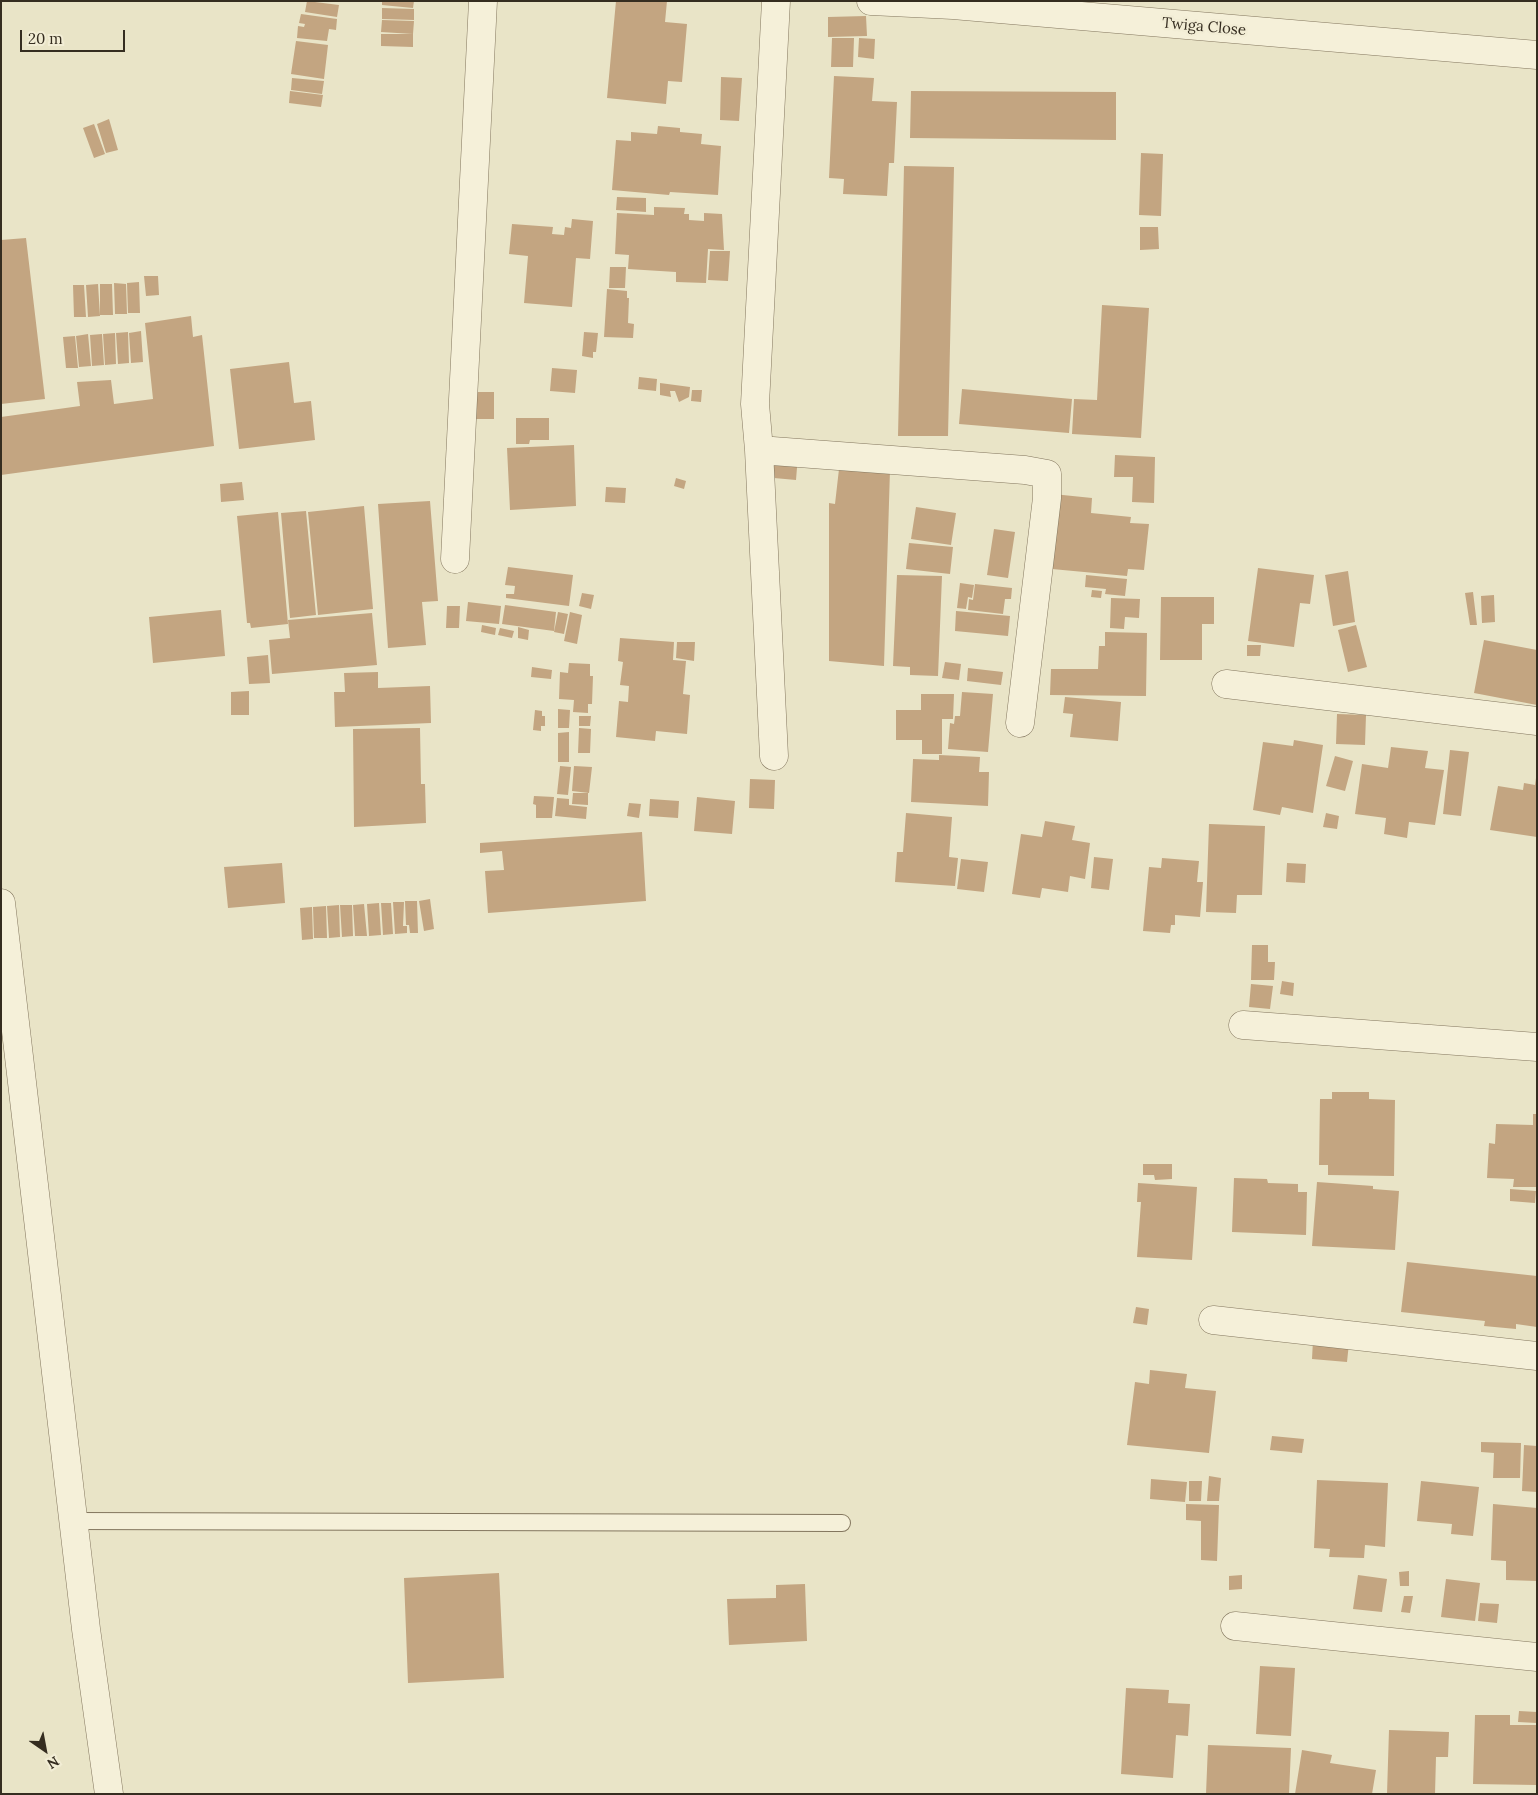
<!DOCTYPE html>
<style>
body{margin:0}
#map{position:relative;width:1538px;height:1795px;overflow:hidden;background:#e9e4c7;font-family:Lora,serif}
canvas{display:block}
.frame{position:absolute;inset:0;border:2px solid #352d20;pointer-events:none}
.north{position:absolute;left:20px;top:1725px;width:50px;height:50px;-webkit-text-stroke:4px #f2edd5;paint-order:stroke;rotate:147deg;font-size:14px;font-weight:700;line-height:20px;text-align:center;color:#352d20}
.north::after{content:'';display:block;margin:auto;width:18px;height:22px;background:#352d20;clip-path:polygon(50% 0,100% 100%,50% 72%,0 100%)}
.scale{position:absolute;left:20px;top:30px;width:105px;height:22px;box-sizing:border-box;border:2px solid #352d20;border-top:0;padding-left:6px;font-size:15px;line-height:18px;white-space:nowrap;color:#352d20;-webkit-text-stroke:4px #f2edd5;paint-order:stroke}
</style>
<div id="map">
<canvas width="1538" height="1795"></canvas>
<div class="frame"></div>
<div class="north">N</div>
<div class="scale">20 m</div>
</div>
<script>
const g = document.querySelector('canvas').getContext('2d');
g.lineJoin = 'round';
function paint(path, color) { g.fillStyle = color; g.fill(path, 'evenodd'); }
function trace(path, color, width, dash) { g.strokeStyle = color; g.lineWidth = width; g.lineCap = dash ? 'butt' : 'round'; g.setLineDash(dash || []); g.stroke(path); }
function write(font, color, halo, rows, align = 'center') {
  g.font = font + ' Lora,serif'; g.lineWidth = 5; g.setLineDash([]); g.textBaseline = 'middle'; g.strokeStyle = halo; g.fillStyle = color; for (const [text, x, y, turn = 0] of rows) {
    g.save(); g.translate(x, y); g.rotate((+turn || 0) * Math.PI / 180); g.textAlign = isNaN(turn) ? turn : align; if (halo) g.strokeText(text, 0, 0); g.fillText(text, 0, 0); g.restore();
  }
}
paint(new Path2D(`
 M307,1L339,5L337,17L305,12Z
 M382,1H414L413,8L382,5Z
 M616,1H667L665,22L687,24L682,82L668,81L666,104L607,98Z
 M382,8L414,9V20L382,19Z
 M301,14L337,19L336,30L329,29L327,41L297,38L298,26L304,27L305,24L299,23Z
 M866,16L867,36L828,37V17Z
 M382,20L414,21L413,34L381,32Z
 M381,34H413V47L381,46Z
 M832,38H854L853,67H831Z
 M859,38L875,39L874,59L858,57Z
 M296,41L328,45L324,79L291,74Z
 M834,76L874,78L872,101L897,102L894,163H889L887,196L843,194L844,179L829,178Z
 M721,77L742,78L739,121L720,120Z
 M292,78L324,81L322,94L291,90Z
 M290,91L323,95L321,107L289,103Z
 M911,91L1116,92V140L910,138Z
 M109,119L118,150L106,153L97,124Z
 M94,124L105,154L94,158L83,128Z
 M658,126L680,128V132L702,134L701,144L721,146L718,195L670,192L669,195L612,190L616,140L631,141V132L657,134Z
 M1141,153L1163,154L1161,216L1139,215Z
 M904,166L954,167L948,436H898Z
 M617,197L646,198V212L616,210Z
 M654,207L685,208L684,214H689V220L704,221V213L722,214L724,250L708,249L706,283L676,282V272L628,269L629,255L615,254L617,213L654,215Z
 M572,219L593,221L590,259L576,258L572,307L524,303L528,256L509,254L512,224L553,227L552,234L564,235L565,227L571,228Z
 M1140,227H1158L1159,249L1140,250Z
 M26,238L45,399L1,404V240Z
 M710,251H730L728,281L708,280Z
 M610,267H626L625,288H609Z
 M144,276H158L159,295L146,296Z
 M139,282L140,313H128L127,283Z
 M114,283L126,284L127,314H115Z
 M98,284L100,316L88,317L86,285Z
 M100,284H112L113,315H100Z
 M73,285H84L86,317H74Z
 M607,289L627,291V298H629L628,323L634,324L633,338L604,337Z
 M1102,305L1149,308L1141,438L1072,434L1074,399L1097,400Z
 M191,316L193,337L202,335L214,446L1,475V417L80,406L77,382L111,380L114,404L153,399L145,323Z
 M141,331L143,362L131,363L129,333Z
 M128,332L129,363L118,364L116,333Z
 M584,332L598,333L596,352H593V358L582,356Z
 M115,333L116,364L105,365L103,334Z
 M88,334L91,366L79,367L76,336Z
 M102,334L104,365L92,366L90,335Z
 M75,336L78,368H66L63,337Z
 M289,362L294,403L311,401L315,440L239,449L230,369Z
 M552,368L577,370L575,393L550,391Z
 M639,377L657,379L656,391L638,389Z
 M660,383L690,387L689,397L679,402L675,391H670L671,397L660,395Z
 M962,389L1072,399L1069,433L959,424Z
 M692,390H702L701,402L691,401Z
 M467,392H494V419H467Z
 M516,418H549V440H530L529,444H516Z
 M574,445L576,506L510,510L507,448Z
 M774,454L798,455L796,480L763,477Z
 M1115,455L1155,457L1154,503L1132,502L1133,477H1114Z
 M839,469L890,470L884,666L829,661V503L835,504Z
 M676,478L686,481L684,489L674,486Z
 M242,482L244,500L221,502L220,484Z
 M606,487L626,488L625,503L605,502Z
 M1053,494L1092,498L1091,513L1131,517L1130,523L1149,524L1144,570L1128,569L1127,576L1052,569Z
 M430,501L438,601L422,602L426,645L388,648L378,504Z
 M364,506L373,609L318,615L308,512Z
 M916,507L956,513L951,545L911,539Z
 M306,511L316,615L290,618L281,513Z
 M278,512L288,624L251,628L250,623H247L237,516Z
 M994,529L1015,532L1008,578L987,575Z
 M909,543L953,547L950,574L906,569Z
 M508,567L573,575L569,606L506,598V594H514L515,586L505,585Z
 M1258,568L1314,575L1310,604L1300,603L1294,647L1248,641Z
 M1348,571L1355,622L1333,626L1325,575Z
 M897,575L942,576L938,676L910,675V667L893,666Z
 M1086,575L1127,579L1125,596L1105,594L1106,589L1085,587Z
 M960,583L974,585L972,598L968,597L966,609L957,608Z
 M975,584L1012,588L1011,599H1005L1003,614L968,610L969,599L973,600Z
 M1092,590L1102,591L1101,598L1091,597Z
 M1473,592L1477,625H1470L1465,593Z
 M582,593L594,595L591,609L579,606Z
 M1494,595L1495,622L1482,623L1481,596Z
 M1161,597H1214V624H1202V660H1160Z
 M1111,598L1140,599L1139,618L1125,617L1124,629L1110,628Z
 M468,602L501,606L499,624L466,621Z
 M505,605L556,612L554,631L502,624Z
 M447,606H460L459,628H446Z
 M221,610L225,656L153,663L149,617Z
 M956,611L1010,616L1008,636L955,631Z
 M558,612L568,614L564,634L554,632Z
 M570,612L582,615L577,644L564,641Z
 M372,613L377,665L272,674L269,640L290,638L288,620Z
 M482,625L496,628L495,635L481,632Z
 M1356,625L1367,667L1348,672L1338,630Z
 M518,627L529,630L528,640L518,638Z
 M500,628L514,631L512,638L498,635Z
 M1105,632L1147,633L1146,696L1050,695L1051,669H1098L1099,646H1105Z
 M620,638L674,642L673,660L686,661L683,694L690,695L687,734L656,731L655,741L616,737L619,701L628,702L629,686L620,685L623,662L618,661Z
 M1484,640L1537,650V705L1474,693Z
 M677,642H695L694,661L676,658Z
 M1247,645H1261L1260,656H1247Z
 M268,655L270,683L249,684L247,657Z
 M945,662L961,664L959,680L942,678Z
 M569,663L590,664V676H593L592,704H588V713L573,712L574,700L559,699L560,672L568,673Z
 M532,667L552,670L551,679L531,677Z
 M968,668L1003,672L1001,685L967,681Z
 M378,672V688L430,686L431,723L335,727L334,692H345L344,673Z
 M249,691V715H231V692Z
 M962,692L993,694L988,752L948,749L950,723L954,724L955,716H960Z
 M921,694H954L953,719H942V754H922V740H896V710H921Z
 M1065,697L1121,702L1118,741L1070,737L1073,714L1063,713Z
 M558,709L570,710L569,728H558Z
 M535,710L542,711V716H545V726H541V731L533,730Z
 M1337,714L1366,715L1365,745L1336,744Z
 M579,716H591L590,726H579Z
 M420,728L421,784H425L426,823L354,827L353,729Z
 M579,728L591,729L590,753H578Z
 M569,732V762H558V733Z
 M1294,740L1323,745L1313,813L1282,807L1280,815L1253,810L1263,742L1293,746Z
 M1391,747L1428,751L1425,768L1444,770L1435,825L1409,822L1407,838L1384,834L1386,818L1355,814L1362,764L1388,768Z
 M1450,750L1469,752L1461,816L1443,814Z
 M939,755L980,757L979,772H989L988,806L911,802L913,759L939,760Z
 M1335,756L1353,761L1345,791L1326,786Z
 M560,766L571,767L568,795L557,794Z
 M574,766L592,767L589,793L572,791Z
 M1536,778L1537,837L1490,830L1498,786L1523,790L1524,783L1535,785Z
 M750,779L775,780L774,809L749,808Z
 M573,793H588V805L572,804Z
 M534,796L554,797L552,818H536V805L533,804Z
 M697,797L735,801L732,834L694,831Z
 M557,798L569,799V805L587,807L586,819L555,816Z
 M650,799L679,801L678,818L649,816Z
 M629,803L641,804L639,818L627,816Z
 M906,813L952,817L949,857L958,858L955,886L895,882L897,852H903Z
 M1326,813L1339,816L1337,829L1323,827Z
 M1045,821L1075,826L1072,840L1090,843L1085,879L1070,876L1068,892L1042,888L1040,898L1012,894L1021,834L1042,837Z
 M1209,824L1265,826L1262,895H1237L1236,913L1206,912Z
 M642,832L646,901L488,913L485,871L504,870L502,851L480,853V843Z
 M1094,857L1113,859L1109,890L1091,888Z
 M1162,858L1199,861L1197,882H1203L1200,917L1175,915V925H1171L1170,933L1143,931L1149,867L1161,868Z
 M961,859L988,862L984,892L957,889Z
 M282,863L285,903L228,908L224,867Z
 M1287,863L1306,864L1305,883L1286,882Z
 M430,899L434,929L424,931L419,901Z
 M405,901H417L418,933H410L409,925H406Z
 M393,902H404L403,926H407V933L395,934Z
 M379,903L381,935L369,936L367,904Z
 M381,903H391L393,934L383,935Z
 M364,904L367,936H355L353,905Z
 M339,905L340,937L329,938L327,906Z
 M340,905H352L353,936L342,937Z
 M326,906L327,938H314L313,907Z
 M312,907L313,939L302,940L300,908Z
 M1252,945H1268V962H1275L1274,980H1251Z
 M1282,981L1294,983L1293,996L1280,994Z
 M1251,984L1273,986L1270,1009L1249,1007Z
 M1332,1092H1369V1099L1395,1100L1394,1176L1328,1175V1165H1319L1320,1099H1332Z
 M1533,1114H1537V1187H1513L1514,1179L1487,1178L1489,1143L1495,1144L1496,1124L1533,1125Z
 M1143,1164H1172V1179L1155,1180L1154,1175H1143Z
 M1234,1178L1267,1179L1268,1183L1298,1184V1192H1307L1306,1235L1232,1232Z
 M1317,1182L1373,1186V1189L1399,1191L1395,1250L1312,1246Z
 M1138,1183L1197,1187L1192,1260L1137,1257L1141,1202H1137Z
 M1510,1189L1536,1191L1535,1203L1510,1201Z
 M1407,1262L1537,1276V1327L1516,1324V1329L1484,1326L1485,1321L1401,1312Z
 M1136,1307L1149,1309L1147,1325L1133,1323Z
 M1313,1340L1349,1343L1347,1362L1312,1359Z
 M1150,1370L1187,1374L1185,1388L1216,1391L1209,1453L1127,1445L1135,1382L1149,1384Z
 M1272,1436L1304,1439L1302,1453L1270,1450Z
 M1481,1442L1521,1443L1520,1478H1493L1494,1453L1481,1452Z
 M1524,1445L1537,1446V1492L1522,1491Z
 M1209,1476L1221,1478L1219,1501H1207Z
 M1151,1479L1187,1482L1185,1502L1150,1499Z
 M1317,1480L1388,1483L1385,1547L1365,1545L1364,1558L1329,1557L1330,1549L1314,1548Z
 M1189,1481H1202L1201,1501H1189Z
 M1421,1481L1479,1487L1473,1536L1451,1534L1452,1524L1417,1521Z
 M1186,1504L1219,1505L1217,1561L1201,1560V1521L1186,1520Z
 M1493,1504L1537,1508V1581L1506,1580V1561L1491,1560Z
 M1409,1571V1586H1400L1399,1572Z
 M499,1573L504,1678L408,1683L404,1578Z
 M1242,1575V1589L1229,1590V1576Z
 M1358,1575L1387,1579L1382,1612L1353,1609Z
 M1446,1579L1480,1583L1475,1621L1441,1617Z
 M805,1584L807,1641L729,1645L727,1599L776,1598V1585Z
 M1404,1596H1413L1410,1613L1401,1612Z
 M1480,1603L1499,1604L1497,1623L1478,1621Z
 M1260,1666L1295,1668L1291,1736L1256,1734Z
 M1126,1688L1169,1690L1168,1703L1190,1704L1188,1736L1176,1735L1173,1778L1121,1774Z
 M1519,1711L1537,1712V1723L1518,1722Z
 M1475,1715H1510V1725H1536L1537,1785L1473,1784Z
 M1389,1730L1449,1732L1448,1757H1436L1435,1794H1387Z
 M1208,1745L1291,1748L1289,1794H1206Z
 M1302,1750L1332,1755L1330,1763L1376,1770L1372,1794H1295Z`), '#c3a581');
const service = new Path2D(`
 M73,1521L842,1523`);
const minor = new Path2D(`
 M776,1L755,404L759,450L1025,470L1047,474V498L1020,723
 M871,1L953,5L1537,55
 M759,450L774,756
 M455,559L483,1
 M1226,684L1537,721
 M1,903L86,1629L109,1794
 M1243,1025L1537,1047
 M1213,1320L1537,1356
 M1235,1626L1537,1657`);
trace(service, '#83765e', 18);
trace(minor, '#83765e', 29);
trace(service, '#f5f0d9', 16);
trace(minor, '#f5f0d9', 28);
write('15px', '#352d20', '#f2edd5', [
 ["Twiga Close",1204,27,5]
]);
</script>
